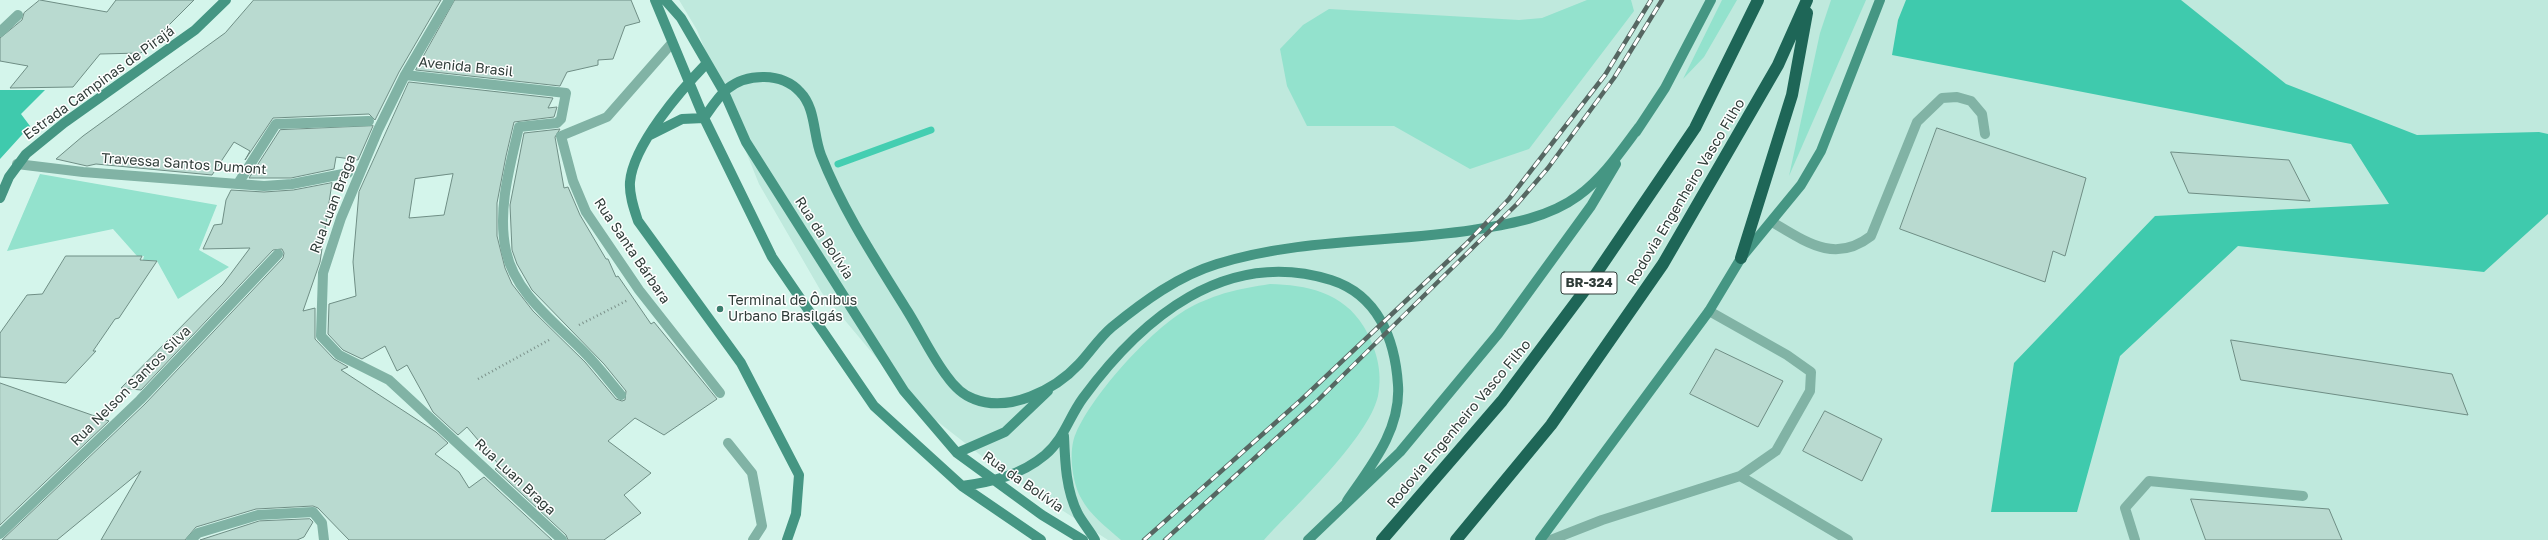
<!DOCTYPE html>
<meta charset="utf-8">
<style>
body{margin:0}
canvas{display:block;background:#d4f5eb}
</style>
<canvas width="2548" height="540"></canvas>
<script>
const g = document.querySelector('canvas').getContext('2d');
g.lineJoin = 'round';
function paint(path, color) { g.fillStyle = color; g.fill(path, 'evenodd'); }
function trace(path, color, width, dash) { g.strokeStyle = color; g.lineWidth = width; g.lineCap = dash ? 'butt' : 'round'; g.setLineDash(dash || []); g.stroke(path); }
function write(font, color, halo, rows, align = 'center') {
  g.font = font + ' "Golos Text",sans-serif'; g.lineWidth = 3; g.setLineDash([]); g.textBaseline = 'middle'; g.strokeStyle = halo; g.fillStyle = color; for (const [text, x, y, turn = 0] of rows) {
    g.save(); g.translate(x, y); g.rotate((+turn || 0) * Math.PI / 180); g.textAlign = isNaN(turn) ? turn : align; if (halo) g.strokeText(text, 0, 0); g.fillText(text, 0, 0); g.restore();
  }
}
paint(new Path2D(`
 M679,0H2548V540H1108L997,468L915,404L822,293L759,184L697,30Z`), '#bfe9dd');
paint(new Path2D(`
 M1587,0H1631L1634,11L1529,149L1470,169L1394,126H1307L1287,86L1280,49L1303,25L1329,9L1519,20L1542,18Z
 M1722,0H1737L1704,57L1683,79Z
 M1831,0H1866L1789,176L1820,33Z
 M40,174L217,205L199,250L229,267L178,299L157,261L143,260L144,256H137L113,229L7,251Z
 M1270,284C1306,285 1343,292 1364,327C1376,348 1383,371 1378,396C1368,439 1295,506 1264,540H1121C1106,527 1090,515 1081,498C1072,482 1068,450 1076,433C1093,394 1151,329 1189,308C1217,293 1239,289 1270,284Z`), '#93e2cd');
paint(new Path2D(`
 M1906,0H2181L2286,84L2417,135L2539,132L2548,134V214L2484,272L2238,246L2120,356L2077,512H1991L2014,363L2155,216L2389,204L2351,144L1892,55L1898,20Z
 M0,90H45L21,114L30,126L0,159Z`), '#3fcaad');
trace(new Path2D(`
 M838,164L931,130`), '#44ceb1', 7);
const building = new Path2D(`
 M40,0L107,12L116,0H194L141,53L100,54L73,87L10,88L28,66L0,61V38L22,20L24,13Z
 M254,0H441L399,72L375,120L369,114L273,118L245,160L250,151L234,142L212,175L96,164L87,166L56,159L83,136L225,33Z
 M455,0H631L640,22L625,26L613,59L598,60V65L567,72L560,86L416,70Z
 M409,82L553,98L548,108L557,107L554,117L514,122L506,156L497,203V236L505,268L512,284L533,311L585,362L616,399L622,401L625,400L626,391L604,364L532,290L517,264L512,250L510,205L524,133L560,129L555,137L564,188L568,187L580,215L606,259H608L616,277L618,276L651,324L654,322L717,399L664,435L635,418L608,441L651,473L624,495L641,513L604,540H568L566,535L495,469L500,466L467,427L458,435L433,412L407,365L397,371L385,346L362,359L343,350L328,334L329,304L356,296L353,262L359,192ZM453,174L444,215L409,218L415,179Z
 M373,126L358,160L336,157L334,169L291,178H249L280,130Z
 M1937,128L2086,178L2065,256L2053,251L2045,282L1900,229Z
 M2171,152L2289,160L2310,201L2189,193Z
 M332,183L320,262L303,311L315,308V339L334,359L348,367L341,370L436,432L448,443L435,454L459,472L469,488L484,477L552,540H349L318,508L313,506L256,509L196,527L185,540H101L141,471L57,540H2L145,404L283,258L284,253L282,249L273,250L141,390L121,388L223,284L250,248L203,249L214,225L222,224L226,200L231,190L264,192L293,190Z
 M66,256H142L140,260L157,261L119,318L115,319L93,351H96L66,383L0,377V333L27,295L42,294Z
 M2231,340L2452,374L2468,415L2241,380Z
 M1716,349L1783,381L1758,427L1690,394Z
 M0,383L109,421L0,525Z
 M1825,411L1882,439L1862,481L1803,451Z
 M2191,499L2329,509L2342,540H2206Z
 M310,519L313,522L304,537L297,540H200L259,521Z`);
paint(building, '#b9dad0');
trace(building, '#6f8e85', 1);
trace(new Path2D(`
 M579,325L628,300
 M478,379L549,340`), '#7b918a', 2.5, [1, 3]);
trace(new Path2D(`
 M1772,222C1806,242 1835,264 1871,236L1917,122L1942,98L1957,97L1971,101L1982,114L1985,134
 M728,443L752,473L762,526L753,540
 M1740,476L1848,540
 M1551,540L1602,520L1740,476L1776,451L1810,391L1811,372L1787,355L1709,311
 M2135,540L2125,508L2149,481L2303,496`), '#81b3a5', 10);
trace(new Path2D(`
 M449,0L405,75L378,130L341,218L323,273L321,336L339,355L389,380L562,540
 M0,32L18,15
 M672,43L607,117L561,136L573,181L586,212L639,290L720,393
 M405,75L566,93L561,119L557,123L519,127C510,166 497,210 506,251C515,294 556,323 585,353C598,366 609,381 621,395
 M17,164L83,172L264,186L292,184L348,173
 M239,182L276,124L369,121
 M0,534L140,400L278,254
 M191,540L198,533L258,515L313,512L322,523L324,540`), '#81b3a5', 10);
trace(new Path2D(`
 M655,0L704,118L772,257L874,406L962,486L1041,540
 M665,0L681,18L724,92L746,142L904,391L957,453L1042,515L1083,540
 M706,64C681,90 633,145 630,182C629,195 634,209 638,221L741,363L799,475L796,514L787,540
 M1636,132L1665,88L1711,0
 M650,135L682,119L704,118C711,108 718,97 727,89C747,73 782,72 800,92C816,108 813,135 821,155C843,211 877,262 908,312C921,333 931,355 946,375C953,385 962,395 974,399C1009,413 1055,390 1079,364C1091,351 1099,338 1112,327C1144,301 1178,276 1217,264C1300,238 1388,243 1473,230C1509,224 1548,218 1578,196C1603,178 1621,151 1639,127
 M0,198L9,177L26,154L64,123L195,30L226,0
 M1064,436C1065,463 1066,490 1078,514C1083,523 1090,531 1095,540
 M957,453L1005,432L1048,391
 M962,486C992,482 1021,475 1045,455C1064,439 1069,417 1083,398C1141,319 1225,247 1331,280C1378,295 1395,339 1398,385C1401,430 1371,466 1347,501
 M1308,540L1400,452L1498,334L1591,206L1616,164
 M1540,540L1709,311L1741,258L1801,185L1821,151L1880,0`), '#459683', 10);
trace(new Path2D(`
 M1741,258L1792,95L1807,13
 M1382,540L1502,401L1585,290L1695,128L1758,0
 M1456,540L1551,425L1663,264L1778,65L1807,0`), '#1e6657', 12);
const rail = new Path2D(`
 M1144,540L1301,400L1466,244L1509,199L1605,75L1651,0
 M1165,540L1315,403L1517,204L1548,168L1614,78L1662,0`);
trace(rail, '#566762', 4.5);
trace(rail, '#fff', 3, [9]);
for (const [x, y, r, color] of [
 [720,309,4,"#3b7d6d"]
]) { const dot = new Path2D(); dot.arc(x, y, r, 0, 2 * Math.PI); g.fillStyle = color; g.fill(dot); trace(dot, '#fff', 1.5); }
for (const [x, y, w] of [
 [1589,283,56]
]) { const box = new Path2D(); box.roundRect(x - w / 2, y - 11, w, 22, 3); g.fillStyle = '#fff'; g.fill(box); trace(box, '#303d39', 1); }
write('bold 13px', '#303d39', null, [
 ["BR-324",1589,283]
]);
write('14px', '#303d39', '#fff', [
 ["Avenida Brasil",466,67,6],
 ["Estrada Campinas de Pirajá",99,83,-36],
 ["Travessa Santos Dumont",184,164,4],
 ["Rodovia Engenheiro Vasco Filho",1686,192,-59],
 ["Rua Luan Braga",333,204,-69],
 ["Rua da Bolívia",824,238,57],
 ["Rua Santa Bárbara",632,251,56],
 ["Rua Nelson Santos Silva",131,386,-45],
 ["Rodovia Engenheiro Vasco Filho",1459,424,-50],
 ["Rua Luan Braga",515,477,43],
 ["Rua da Bolívia",1023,482,35]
]);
write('14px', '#303d39', '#fff', [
 ["Terminal de Ônibus",728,301],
 ["Urbano Brasilgás",728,317]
], 'left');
</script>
